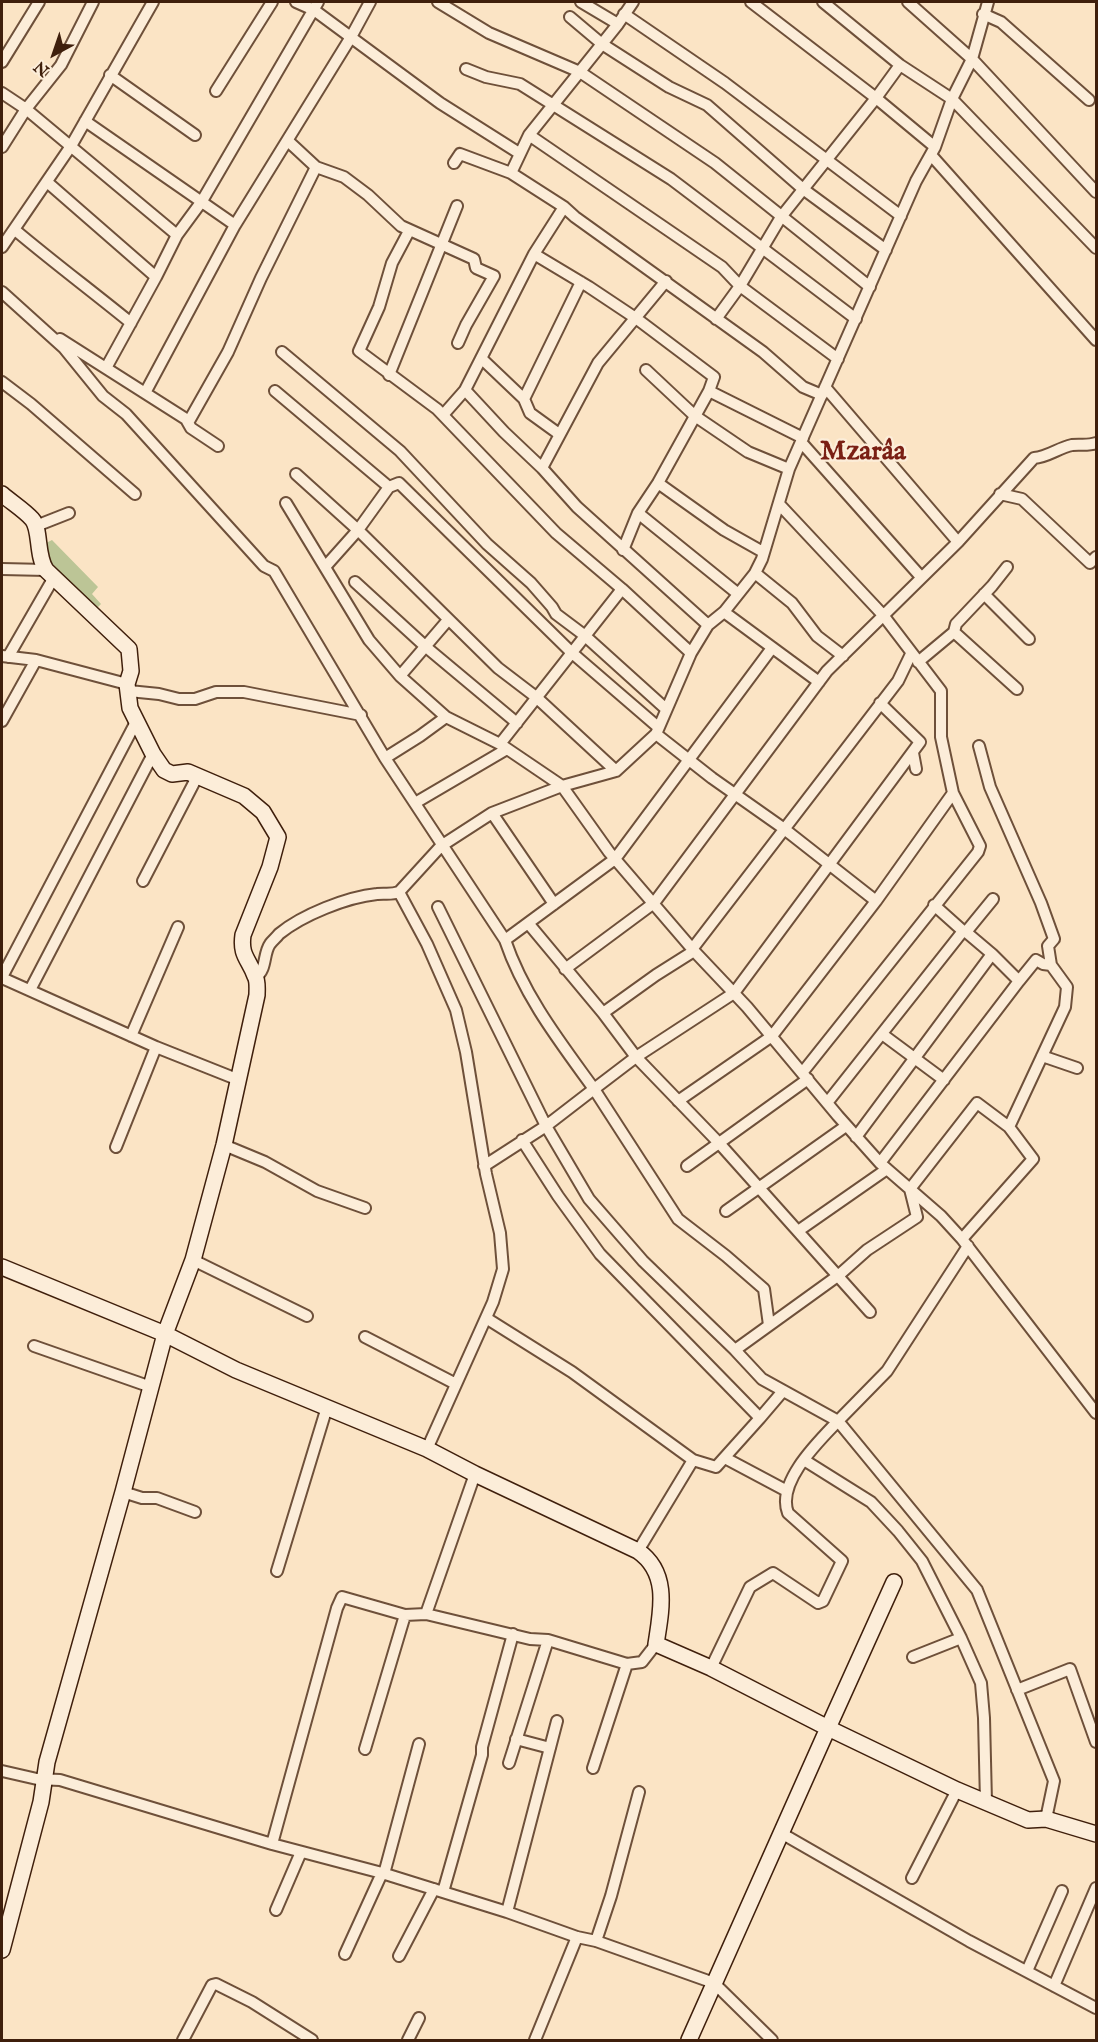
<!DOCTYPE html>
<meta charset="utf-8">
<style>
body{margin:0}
#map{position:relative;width:1098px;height:2042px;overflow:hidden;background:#fbe4c5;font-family:"IM FELL English",serif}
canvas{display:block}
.frame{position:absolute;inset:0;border:3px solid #3f1f0c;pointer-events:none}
.north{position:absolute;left:24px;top:24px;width:60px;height:60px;-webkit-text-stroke:4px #fcedd9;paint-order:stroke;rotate:220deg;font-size:16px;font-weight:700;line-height:24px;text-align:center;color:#3f1f0c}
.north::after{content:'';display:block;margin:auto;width:21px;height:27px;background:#3f1f0c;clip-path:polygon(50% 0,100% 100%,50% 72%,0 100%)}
</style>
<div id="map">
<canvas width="1098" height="2042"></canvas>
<div class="frame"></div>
<div class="north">N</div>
</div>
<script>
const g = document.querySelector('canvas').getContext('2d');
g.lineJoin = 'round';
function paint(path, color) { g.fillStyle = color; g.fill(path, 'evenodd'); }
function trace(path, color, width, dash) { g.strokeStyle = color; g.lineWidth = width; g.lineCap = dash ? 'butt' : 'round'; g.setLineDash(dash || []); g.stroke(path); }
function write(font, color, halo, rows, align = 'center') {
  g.font = font + ' "IM FELL English",serif'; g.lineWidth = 4.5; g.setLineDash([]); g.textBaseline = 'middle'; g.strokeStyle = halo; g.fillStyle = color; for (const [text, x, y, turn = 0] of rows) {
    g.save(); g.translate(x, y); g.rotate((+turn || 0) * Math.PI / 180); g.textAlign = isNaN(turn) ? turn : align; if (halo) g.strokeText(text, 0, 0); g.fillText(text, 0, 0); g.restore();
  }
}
paint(new Path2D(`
 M52,540L98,587L92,594L101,604L94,611L48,563L46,543Z`), '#bcc596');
const street = new Path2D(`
 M296,2L314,10L440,103L519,153
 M438,2L489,33L580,72L715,163L870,287
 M581,2L618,24
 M633,2L618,24L529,135L511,173L564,207L575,217L763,352L803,387L822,395
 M751,2L876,98L935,147
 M823,2L900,65L952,99L1096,248
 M908,2L972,59L1096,192
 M624,14L725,83L901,216
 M983,14L1001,22L1089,100
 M570,17L602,44L669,87L707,105L803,189L886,250
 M2,62L39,2
 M466,69L486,77L520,84L671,179L856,319
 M110,75L195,135
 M216,91L272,2
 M2,93L26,109L177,235
 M85,121L235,225
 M529,135L722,267L740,286L838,359
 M288,141L316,167L344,177L368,195L401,226L474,259L476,268L494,276L466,325L458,343
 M2,147L26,109L61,65L93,2
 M931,155L1096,340
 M454,163L460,154L511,173
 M47,182L156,277
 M15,230C53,262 93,292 131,323
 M409,231L392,263L379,307L359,351L437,409L556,533L622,589L691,653
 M2,247L71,146L153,2
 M534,254L589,287L637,319L714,377L709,391L803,438
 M2,292L64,348L103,396L126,414L264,566L274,571L385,758L505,940C524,996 560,1042 594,1089L546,1126L484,1166
 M716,319L740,286L781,217L876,98L900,65
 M60,339L189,421L228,352L261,278L316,167
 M282,352L400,451L487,544L531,583L552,607L556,614L584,635L666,709
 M482,359L524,399L530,413L559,434
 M106,368L156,277L177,235L202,201L318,2
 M646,370L695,416L748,452L789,469
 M389,375L457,206
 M2,382L31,404L135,494
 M825,387L958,542
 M465,390L504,432L542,468L577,507L708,625
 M275,391L389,487
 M145,393L235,225L351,37L370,2
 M524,399L581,282
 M443,415L465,390L534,254L564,207
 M187,421L191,428L218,446
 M801,442L921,577
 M542,468L598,363L666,281
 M296,474L358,530L498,668L536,697L616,771
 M658,483L724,530L763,552
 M1000,494L1022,499L1090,563L1096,557
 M286,503L369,640L400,676L446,717L500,744L562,786L609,852L694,951L747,1007L838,1116L880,1163L941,1216L962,1239L1096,1413
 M779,504L883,615L941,691V737L953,793L980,846L978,852L802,1073
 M638,513L737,593
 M36,526L69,513
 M623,550L638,513L658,483L709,391
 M325,567L358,530L389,487L399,483L571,652L658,727
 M2,569L46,570
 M755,573L792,603L817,636L843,656
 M355,582L426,647L517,723
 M984,594L1029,639
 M724,612L819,682
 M954,632L1017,689
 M2,656L36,660L127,684
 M8,657L53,579
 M918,662L954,632L956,624L992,586L1007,567
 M400,676L448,620
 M129,691L159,694L179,699H195L216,692H244L361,715
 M2,721L36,660
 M656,734L712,778L783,828L876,901
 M500,744L622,589
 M913,753L916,769
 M385,758L420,736L446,717
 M415,803L507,749
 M492,813L554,904
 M143,881L198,775
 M399,892L427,944L456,1010L466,1052L486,1174L500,1233L503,1269L493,1302L427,1449
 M934,905L963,931
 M438,907L546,1126L589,1199L643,1261L735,1350
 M528,923L603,1013L636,1057L719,1143L870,1312
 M966,932L993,899
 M505,940L615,859L772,648
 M693,948L898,681L911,654
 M565,969L654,903L827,671L958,542L1034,458C1048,457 1058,448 1072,445C1080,444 1088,446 1096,443
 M2,977L137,720
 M256,977C267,969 263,954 270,944C272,941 277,937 279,934C302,915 347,897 377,894C385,893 391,895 399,892L441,846L492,813L562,786L616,771L656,734L691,653L708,625L724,612L755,573L762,559L789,469L916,181L935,147L952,99L972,59L988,2
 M2,978L156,1047L239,1080
 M1019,981L1036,960L1043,964L1051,965
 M30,990L153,754
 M603,1013L656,975L694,951
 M882,1034L944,1080
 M131,1036L178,927
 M1042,1056L1077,1068
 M678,1101L772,1036L876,901L953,793
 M827,1103L963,931L966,932L992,954L856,1137
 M522,1140L558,1196L600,1254L760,1418L783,1391
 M224,1145L265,1162L317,1191L365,1208
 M116,1147L156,1047
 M880,1163L1019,981L992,954
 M687,1166L808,1079
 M726,1211L846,1126
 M798,1231L887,1169
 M962,1239L1033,1159L1009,1127
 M968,1246L887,1371L838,1421L762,1379L735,1350L839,1275L867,1250L917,1217L910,1189L977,1103L1009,1127L1065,1007L1067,987L1051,965L1048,946L1054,939L1041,903L990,787L979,746
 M193,1260L307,1316
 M486,1318L572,1372L693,1460
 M769,1325L764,1289L726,1256L678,1219L594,1089L636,1057L734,993L920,742L880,703
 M365,1337L456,1384
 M34,1346L151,1387
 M725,1458L787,1491
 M804,1460L871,1502L898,1531L922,1561L961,1638L913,1657
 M123,1492L142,1498H157L195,1512
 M638,1551L693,1460L716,1467L760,1418
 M277,1571L327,1407
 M426,1614L475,1474
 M961,1638L981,1683L984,1718L986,1802
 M711,1668L750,1587L773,1573L818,1603L823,1601L842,1561L788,1513C776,1482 819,1441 838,1421L977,1590L1054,1781L1046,1819
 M1017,1690L1070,1669L1096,1742
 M516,1739L550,1748
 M365,1749L405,1615
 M509,1763L548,1640
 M593,1768L627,1664
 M2,1771L37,1779L60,1780L272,1844L382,1873L507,1912L577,1937L596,1941L714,1983L772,2040
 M781,1833L969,1941L1096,2008
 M272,1844L337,1608L342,1597L405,1615L426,1614L530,1639L548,1640L627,1664L642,1662L656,1644
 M384,1874L419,1744
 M912,1878L957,1790
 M443,1892L482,1755V1747L513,1634
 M276,1910L301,1852
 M507,1912L557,1721
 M596,1941L611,1896L639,1792
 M345,1954L382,1873
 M399,1956L434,1889
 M1027,1971L1062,1891
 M1054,1986L1096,1888
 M183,2040L212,1985L216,1984L252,2002L312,2040
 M408,2040L419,2018
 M535,2040L577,1937`);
const secondary = new Path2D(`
 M2,494C11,502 24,510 32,519C41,529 36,555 46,570L129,649L131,671L127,684L130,708L153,754L164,770L172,774L188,772L244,796L263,812L278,837L270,867L243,935C240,956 249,959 255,976C258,981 257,989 257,995L224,1145L193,1260L165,1334L123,1492L47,1762L41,1802L2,1950
 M2,1267L165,1334L236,1370L427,1449L475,1474L638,1551C670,1573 661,1611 656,1644L711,1668L828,1728L689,2040
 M894,1582L828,1728L957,1790L1028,1820L1046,1819L1096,1834`);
trace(street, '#6e503a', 14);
trace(secondary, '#3f1f0c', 18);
trace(street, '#fcedd9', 10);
trace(secondary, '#fcedd9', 15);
write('bold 28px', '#7a1f14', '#fcedd9', [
 ["Mzarâa",863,453]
]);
</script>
